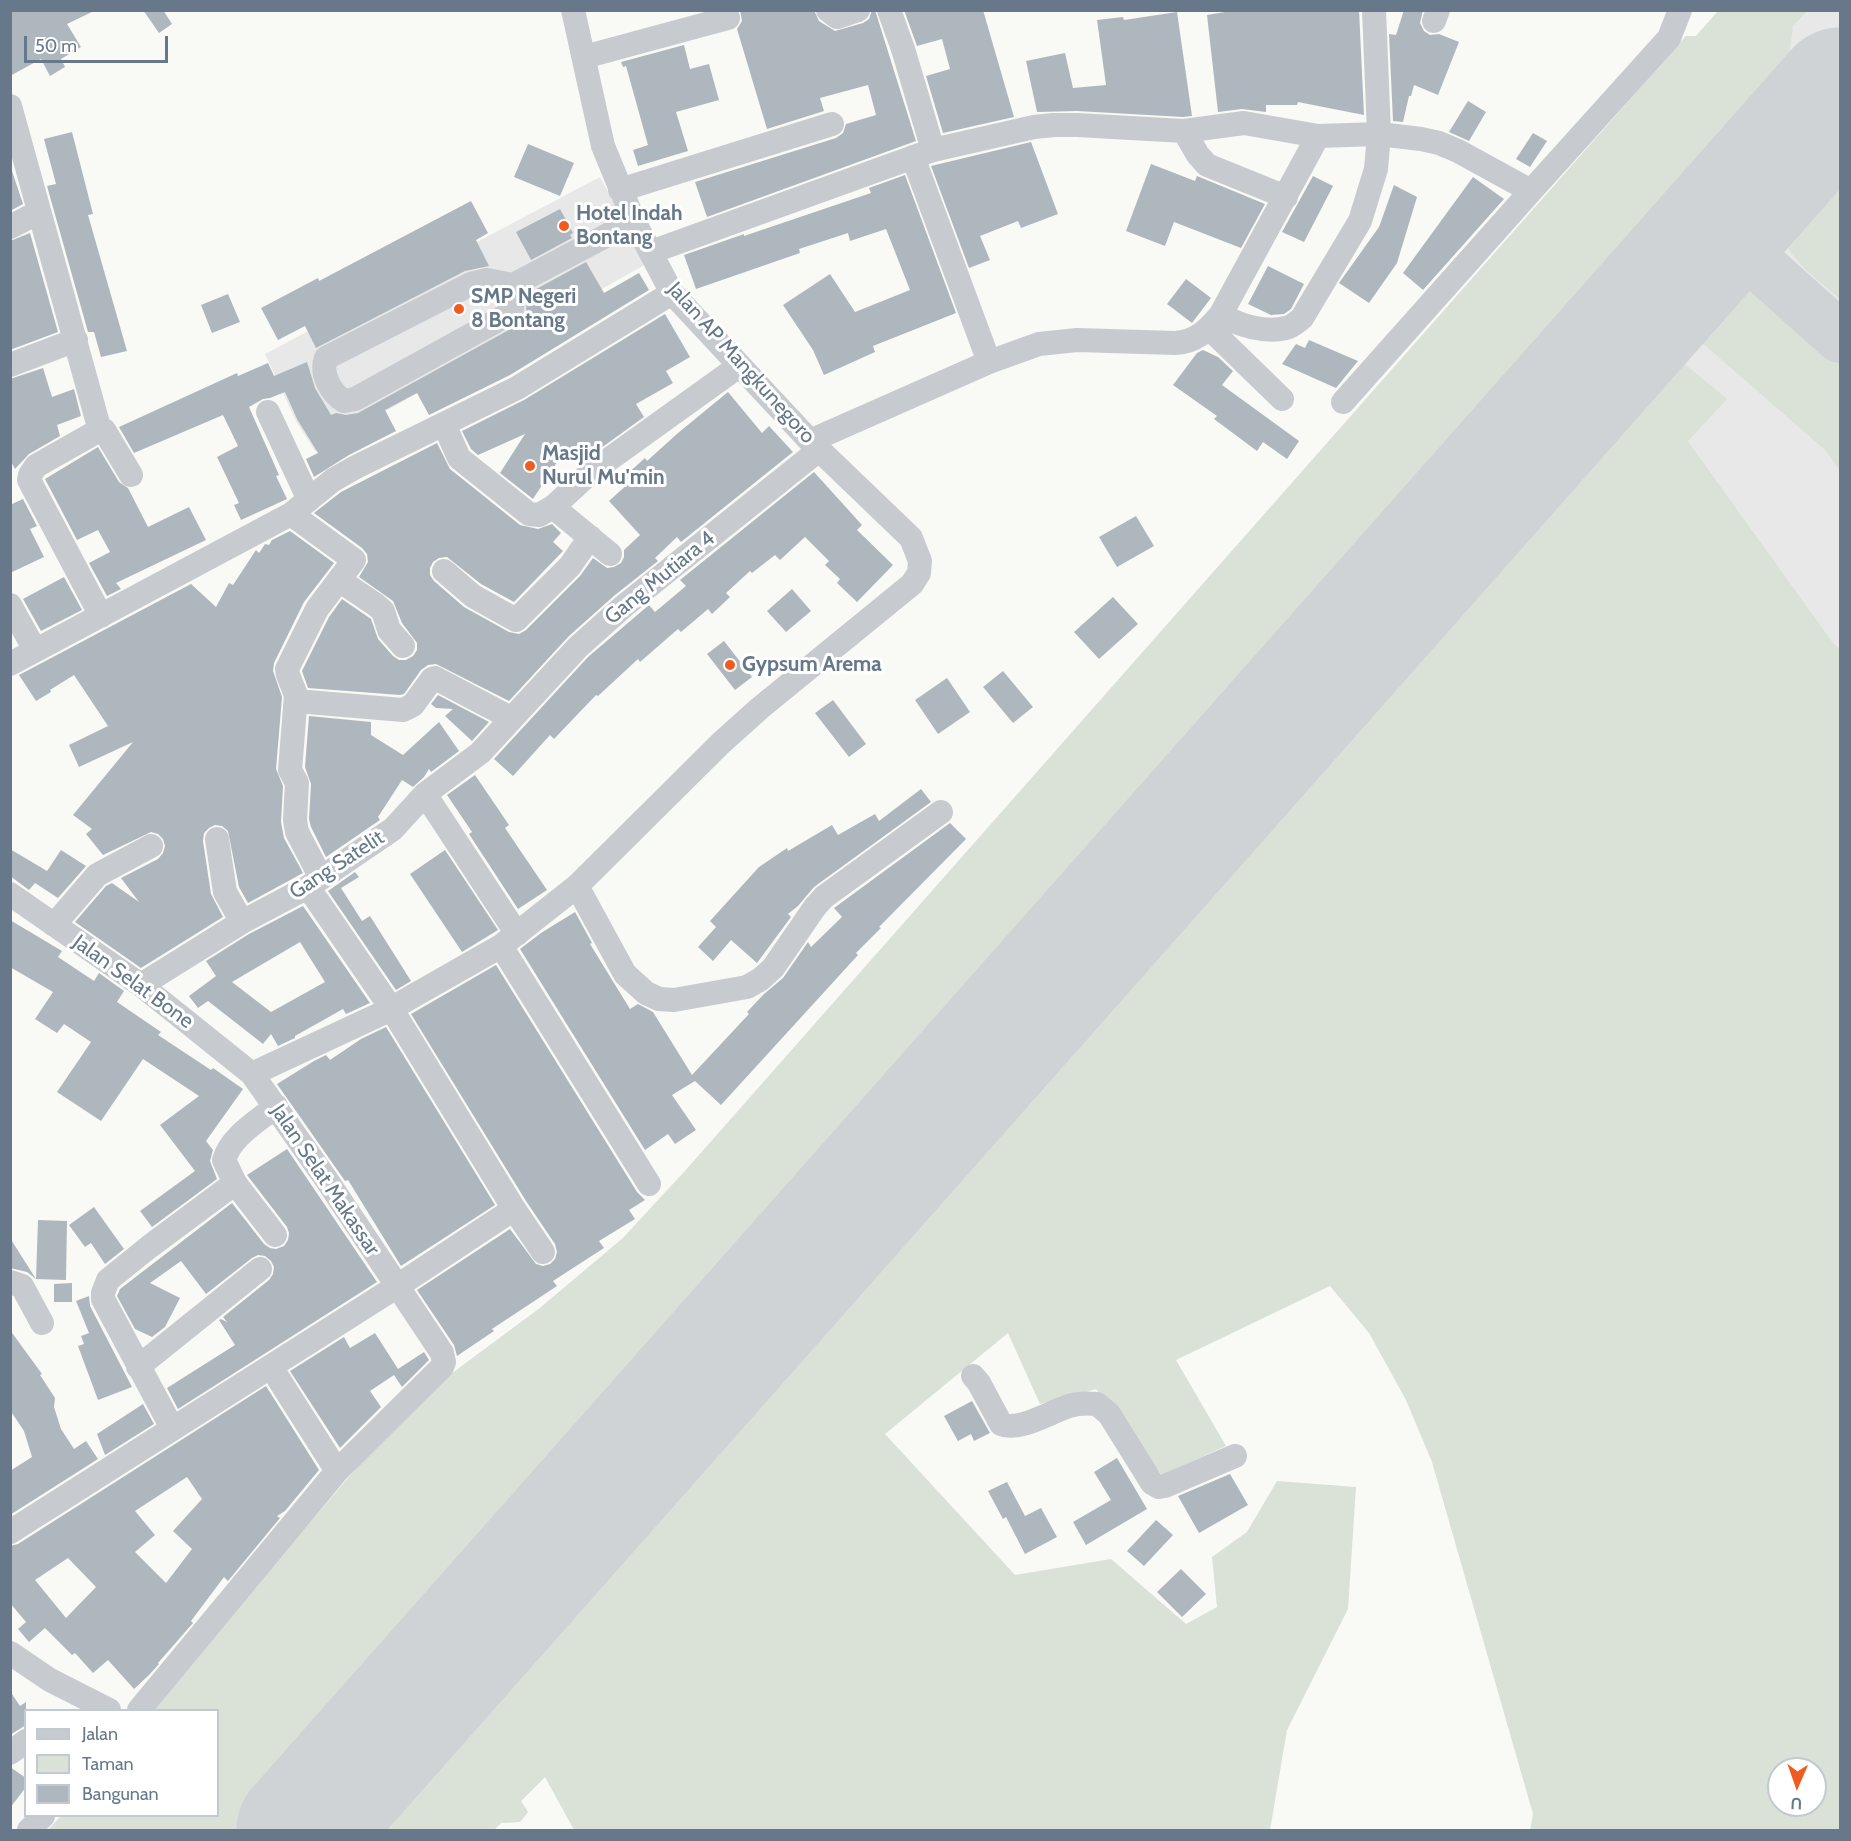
<!DOCTYPE html>
<style>
body{margin:0}
#map{position:relative;width:1851px;height:1841px;overflow:hidden;background:#f9f9f6;font-family:Cabin,sans-serif}
canvas{display:block}
.frame{position:absolute;inset:0;border:12px solid #66788a;pointer-events:none}
.legend{position:absolute;left:24px;top:1709px;width:195px;height:108px;box-sizing:border-box;background:#fff;border:2px solid #c2c9d0;margin:0;padding:8px 10px;list-style:none;font-size:18px;color:#66788a}
.legend li{display:flex;align-items:center;gap:12px;height:30px}
.legend b{width:30px;border:2px solid #c2c9d0}
.north{position:absolute;left:1767px;top:1757px;width:60px;height:60px;box-sizing:border-box;background:#fff;border:2px solid #c2c9d0;border-radius:50%;rotate:182deg;font-size:16px;font-weight:700;line-height:24px;text-align:center;color:#66788a}
.north::after{content:'';display:block;margin:auto;width:21px;height:27px;background:#f05b20;clip-path:polygon(50% 0,100% 100%,50% 72%,0 100%)}
.scale{position:absolute;left:24px;top:36px;width:144px;height:27px;box-sizing:border-box;border:3px solid #66788a;border-top:0;padding-left:8px;font-size:18px;line-height:21px;white-space:nowrap;color:#66788a;-webkit-text-stroke:4px #fff;paint-order:stroke}
</style>
<div id="map">
<canvas width="1851" height="1841"></canvas>
<div class="frame"></div>
<ul class="legend">
<li><b style="height:8px;background:#c7cbcf"></b>Jalan</li>
<li><b style="height:16px;background:#dae1d7"></b>Taman</li>
<li><b style="height:16px;background:#afb7be"></b>Bangunan</li>
</ul>
<div class="north">U</div>
<div class="scale">50 m</div>
</div>
<script>
const g = document.querySelector('canvas').getContext('2d');
g.lineJoin = 'round';
function paint(path, color) { g.fillStyle = color; g.fill(path, 'evenodd'); }
function trace(path, color, width, dash) { g.strokeStyle = color; g.lineWidth = width; g.lineCap = dash ? 'butt' : 'round'; g.setLineDash(dash || []); g.stroke(path); }
function write(font, color, halo, rows, align = 'center') {
  g.font = font + ' Cabin,sans-serif'; g.lineWidth = 6; g.setLineDash([]); g.textBaseline = 'middle'; g.strokeStyle = halo; g.fillStyle = color; for (const [text, x, y, turn = 0] of rows) {
    g.save(); g.translate(x, y); g.rotate((+turn || 0) * Math.PI / 180); g.textAlign = isNaN(turn) ? turn : align; if (halo) g.strokeText(text, 0, 0); g.fillText(text, 0, 0); g.restore();
  }
}
paint(new Path2D(`
 M1718,11H1840V649L1834,644L1688,441L545,1777L521,1801L528,1812L520,1822L501,1823L494,1830H48L61,1816H218V1710L412,1403L540,1308L623,1238L685,1171L1686,36H1696Z
 M600,177L648,263L315,451L296,421L265,354Z`), '#e7e8e7');
paint(new Path2D(`
 M1718,11H1807L1793,26L1782,108L255,1830H48L61,1816H218V1710H150L412,1403L540,1308L623,1238L685,1171L1686,36H1696Z
 M1805,181L1840,184V299C1816,277 1766,245 1784,206C1788,197 1799,189 1805,181Z
 M1734,276L1750,277L1765,283L1840,352V470L1824,449L1692,334L1689,320L1691,310L1717,280Z
 M1665,355L1676,357L1727,399L1688,441L1834,644L1840,649V1830H1530L1533,1814L1432,1462L1406,1400L1369,1333L1330,1286L1176,1360L1226,1446L1162,1475L1096,1389L1040,1404L1008,1333L885,1434L1015,1575L1111,1559L1186,1624L1217,1607L1212,1557L1247,1532L1277,1481L1356,1487L1348,1609L1287,1730L1270,1830H574L545,1777L521,1801L528,1812L520,1822L501,1823L494,1830H346L1650,358ZM1779,1769H1815V1805H1779Z`), '#dae1d7');
trace(new Path2D(`
 M1785,154L1840,163
 M1744,251L1840,337
 M1697,254L1728,248L1744,251C1738,230 1740,215 1749,196`), '#d0d3d5', 52);
trace(new Path2D(`
 M301,1830L1840,92`), '#d0d3d5', 129);
paint(new Path2D(`
 M10,10H96L67,24L81,47L61,59L65,67L50,76L41,59L10,76Z
 M143,10H163L172,24L159,33Z
 M740,10H814L819,21L835,31L863,23L869,19L872,10H875L916,141L707,217L695,182L836,138L843,133L846,124L876,115L868,85L820,98L824,111L767,129L737,29L742,21Z
 M904,10H983L1014,117L943,133L926,76L950,69L942,39L917,46Z
 M1237,10H1359L1364,115L1298,102L1297,105H1266V112L1242,109L1218,112L1207,15Z
 M1404,10H1423L1420,23L1424,31L1430,35L1439,34L1459,42L1438,95L1414,85L1411,96H1409L1403,122L1393,121L1389,34L1396,35Z
 M1177,12L1192,116L1183,117L1077,111L1037,112L1026,61L1065,53L1073,88L1106,85L1097,20L1123,17L1124,20Z
 M684,45L690,69L709,64L719,100L676,112L688,151L638,166L633,150L648,145L626,66L623,67L621,62Z
 M1468,101L1486,112L1469,141L1449,132Z
 M72,132L93,214L88,215L127,351L101,357L94,332H88L47,186L56,184L44,139Z
 M1533,133L1547,141L1530,167L1516,159Z
 M1031,142L1058,214L1021,228L1018,221L980,236L990,260L969,268L931,166Z
 M528,144L574,163L560,196L514,177Z
 M1151,164L1195,181L1197,176L1265,204L1241,248L1174,222L1165,246L1126,231Z
 M10,165L23,204L10,211Z
 M905,175L956,313L873,346L875,352L824,375L813,350L783,305L830,274L855,312L910,290L886,229L850,241L848,233L799,249L800,253L696,289L684,255L744,234V236L871,193L869,188Z
 M1313,176L1333,186L1304,242L1282,232Z
 M1473,177L1504,199L1423,290L1403,273Z
 M1394,185L1417,197L1397,263L1369,303L1339,283L1379,227Z
 M471,201L488,233L476,240L489,266L465,271L316,348L305,326L278,340L261,308L318,278L319,281Z
 M560,209L573,233L570,235L572,238L531,260L516,232Z
 M30,233L58,332L10,350V241Z
 M586,262L604,293L639,273L649,290L510,375L429,415L417,393L385,410L396,431L349,455L314,477L306,459L318,453L297,419L285,392L270,398L263,399L249,407L279,475L276,476L287,499L241,520L234,505L239,503L217,457L238,446L223,415L134,453L119,427L237,373L238,376L268,363L274,376L307,362L315,388L331,415L336,413L346,415L358,413L516,326L526,312L527,294Z
 M1268,266L1304,284L1291,309L1284,314L1271,315L1248,304Z
 M1186,279L1211,298L1192,323L1167,304Z
 M228,294L240,322L212,333L201,305Z
 M665,314L690,357L666,371L673,383L636,404L644,417L579,464L567,447L533,499L500,473L525,434L478,455L471,449L462,431L524,400Z
 M1309,340L1358,361L1336,388L1282,364L1296,344L1305,348Z
 M1203,350L1218,357L1233,371L1222,385L1299,441L1287,459L1263,442L1257,451L1214,419L1217,416L1173,385L1197,353Z
 M43,368L52,397L74,389L81,416L57,425L60,436L29,454L15,469L10,460V379Z
 M728,392L762,433L769,426L793,452L681,542L677,537L655,558L658,561L615,595L569,636L509,701L436,664L428,665L421,670L404,694L400,695L308,688L302,671L329,617L342,599L371,619L378,639L393,656L399,660H406L413,656L417,650V643L402,623L393,601L359,577L368,562L367,554L362,548L314,513L341,492L437,443L450,469L520,525L538,529L552,524L561,533L553,542L563,551L514,602L481,584L447,557L439,558L433,562L430,568V575L434,581L464,607L509,632L519,634L526,630L580,576L593,558L607,568L614,567L621,563L624,557V550L640,535L609,501L630,482L625,476L645,458L647,461L678,433Z
 M98,447L119,482L128,488L148,527L189,507L206,540L116,583L121,589L107,596L89,563L110,552L98,530L77,540L45,479Z
 M814,472L862,525L857,530L893,565L857,602L837,583L840,579L825,565L829,561L805,537L780,560L775,555L752,573L750,571L726,593L730,597L712,614L708,609L681,632L678,629L640,662L638,659L598,696L596,695L554,739L550,735L513,776L494,759L588,657L649,605L655,612L686,586L680,580Z
 M23,499L37,526L30,529L44,557L10,573V505Z
 M1136,516L1154,546L1117,567L1099,537Z
 M290,531L334,563L304,602L274,663L273,671L282,697L276,769L283,786L281,822L284,838L303,873L248,903L239,887L228,831L222,826L215,825L209,828L204,833L203,841L211,894L223,917L141,968L75,922L106,886L112,883L139,902L121,878L158,859L163,853L165,846L163,839L158,834L151,832L103,855L86,834L92,829L73,815L133,742L79,767L69,745L108,726L74,675L50,690L51,692L36,701L19,675L191,584L216,607L229,583L233,585L256,550L259,553L265,544L269,545L272,540Z
 M64,577L82,610L41,631L23,599Z
 M792,589L811,611L786,632L767,611Z
 M1113,597L1138,624L1099,659L1074,632Z
 M724,641L752,677L735,690L707,654Z
 M1003,671L1033,707L1013,723L983,687Z
 M947,678L970,712L938,734L915,700Z
 M438,695L489,722L472,741L445,716L453,709L436,708L431,704Z
 M833,700L866,744L849,757L815,713Z
 M309,716L371,722V735L403,755L439,722L459,751L431,772L429,769L424,777L413,787L402,780L378,817L380,820L326,857L311,827L309,819L311,784L305,767Z
 M475,775L509,825L505,828L547,890L518,909L469,834L472,832L447,795Z
 M921,789L931,802L814,887L798,906L788,914L791,917L757,963L731,940L713,961L698,947L716,927L710,921L759,867L787,848L788,851L832,825L838,835L875,814L879,821Z
 M950,823L966,839L879,927L881,928L856,953L858,955L721,1105L695,1081L672,1095L696,1130L675,1144L668,1134L645,1150L520,949L541,933L575,912L592,943L590,944L630,1009L638,1004L653,1012L692,1075L749,1014L747,1012L764,994L783,978L808,942L811,947L842,917L834,908Z
 M10,849L47,871L61,850L86,866L58,898L35,883L29,890L10,876Z
 M445,850L498,930L462,952L410,874Z
 M355,872L359,877L341,888L362,921L370,916L411,981L396,990L328,891Z
 M303,906L370,1003L346,1014L343,1009L295,1036V1038L278,1046L271,1034L263,1044L208,1001L198,1008L189,996L216,976L206,961L249,934ZM300,942L325,982L271,1012L232,982Z
 M10,920L62,951L58,957L94,981L99,973L124,991L117,1002L161,1032L158,1035L211,1070L213,1068L243,1089L206,1141L213,1150L210,1161L217,1179L152,1227L140,1211L195,1171L160,1125L199,1096L143,1059L101,1121L57,1092L91,1042L64,1024L57,1033L35,1019L53,992L10,967Z
 M496,965L637,1192L645,1200L629,1210L635,1219L599,1241L604,1248L553,1281L557,1286L492,1329L494,1331L457,1356L454,1345L417,1290L510,1229L536,1264L543,1266L550,1264L555,1259L557,1252L555,1244L526,1201L411,1014Z
 M386,1027L495,1205L401,1266L348,1180L345,1181L277,1084L314,1061L326,1055L330,1060L361,1039Z
 M287,1149L377,1282L178,1409L167,1388L235,1345L219,1320L221,1319L227,1322L223,1317L269,1280L273,1274L274,1267L271,1261L265,1256L258,1255L252,1258L206,1294L181,1261L150,1283L180,1298L165,1327L152,1337L135,1329L117,1296L120,1289L232,1203L264,1244L270,1248L276,1249L284,1246L288,1240L289,1233L287,1227L247,1175Z
 M94,1207L124,1249L105,1264L91,1243L85,1247L69,1225Z
 M38,1220L67,1221L66,1280L36,1279Z
 M10,1238L36,1279L27,1272L10,1268Z
 M72,1283V1302H54V1284Z
 M89,1296L90,1306L132,1387L98,1400L78,1346L84,1344L81,1336L89,1333L76,1301Z
 M10,1330L42,1374L40,1375L55,1398L54,1407L61,1429L74,1449L86,1441L98,1459L10,1515V1471L32,1457L24,1431L10,1410Z
 M375,1333L398,1369L424,1352L429,1360L402,1387L394,1375L370,1391L381,1407L340,1448L290,1371L344,1337L350,1348Z
 M266,1386L319,1470L285,1511L277,1516L280,1518L228,1581L224,1577L191,1621L193,1623L158,1663L159,1664L149,1675L134,1689L108,1660L93,1673L75,1653L72,1655L45,1628L29,1642L18,1629L26,1622L10,1603V1546L18,1544ZM187,1477L202,1499L173,1531L192,1549L166,1583L135,1552L155,1535L135,1511ZM68,1558L96,1587L66,1618L35,1580Z
 M972,1401L990,1433L974,1441L971,1434L958,1441L944,1416Z
 M143,1404L154,1424L105,1455L97,1434Z
 M1117,1458L1147,1509L1086,1545L1073,1522L1111,1500L1094,1472Z
 M1230,1474L1248,1505L1199,1533L1178,1496Z
 M1007,1482L1025,1516L1041,1508L1057,1537L1025,1554L1006,1517L1003,1519L988,1491Z
 M1156,1520L1173,1535L1144,1566L1127,1551Z
 M1181,1569L1206,1594L1182,1617L1157,1592Z
 M10,1691L20,1706L26,1702V1725L10,1735Z
 M10,1767L26,1778V1787L10,1808Z`), '#afb7be');
trace(new Path2D(`
 M828,10L837,17L858,10
 M889,10L903,49L933,150
 M1434,21L1438,10
 M584,57L728,18
 M10,106L99,427L96,432L36,466L30,475L29,480L101,616
 M1184,131L1198,155L1207,165L1286,197
 M913,157L989,362
 M620,190L832,124
 M10,227L39,212
 M651,252L933,150L1034,127L1054,125H1077L1184,131L1244,123L1318,136L1379,134L1421,139L1439,143L1458,151L1531,191L1669,38L1680,10
 M513,285L487,280L471,284L326,358C320,374 331,393 344,401L355,399L509,314L512,310L513,285L634,221
 M1221,314C1238,326 1266,333 1286,328C1292,327 1297,322 1302,318L1360,221L1376,169L1379,134L1374,10
 M1209,328L1282,399
 M10,365L76,340
 M1343,402L1531,191
 M268,412L309,500
 M444,424L459,458L529,514L539,515L553,507
 M99,427L104,430L131,475
 M810,441L989,362L1039,344L1077,340L1175,343C1196,342 1208,330 1221,314L1318,136
 M291,514L354,560L317,609L287,669L288,675L296,695L290,770L297,783L295,820L297,832L321,878
 M610,554L553,507L590,473L739,366
 M444,571L473,596L516,620L570,566L590,537
 M339,580L376,605L383,611L389,630L403,646
 M10,605L35,650
 M10,664L291,514L333,480L356,467L517,388L672,293
 M296,701L403,710L413,705L432,679L435,678L511,718
 M425,794L517,934
 M217,839L225,892L242,922
 M577,886L625,974L646,993L659,999L674,1000L747,987L761,979L773,968L815,907L824,897L941,812
 M308,887L391,1008L514,1209L543,1252
 M10,894L141,985L252,1074L326,1179L442,1353L444,1362L442,1367L337,1471L139,1710
 M54,925L97,875L151,846
 M501,946L649,1184
 M141,985L242,922L308,887L393,829L425,794L480,753L578,647L624,606L819,450
 M252,1074L385,1012L501,946L577,886L721,743L760,708L912,584L919,573L920,561L911,538L810,441L672,293L634,221L603,146L573,10
 M275,1235L235,1183L224,1160C231,1136 257,1122 276,1106
 M10,1282L22,1286L42,1323
 M138,1367L260,1269
 M271,1367L337,1471
 M973,1376L979,1383L1001,1424C1019,1432 1050,1412 1069,1406C1078,1403 1088,1403 1097,1404L1109,1414L1152,1483L1159,1487L1165,1486L1235,1456
 M172,1428L103,1299V1293L108,1280L149,1247L235,1183
 M10,1532L396,1287L514,1209
 M10,1653L50,1680L109,1710
 M10,1753L26,1741
 M29,1830L43,1816`), '#c7cbcf', 24);
for (const [x, y, r, color] of [
 [564,226,6,"#f05b20"],
 [459,309,6,"#f05b20"],
 [530,466,6,"#f05b20"],
 [730,665,6,"#f05b20"]
]) { const dot = new Path2D(); dot.arc(x, y, r, 0, 2 * Math.PI); g.fillStyle = color; g.fill(dot); trace(dot, '#fff', 2); }
write('bold 21px', '#66788a', '#fff', [
 ["Hotel Indah",576,214],
 ["Bontang",576,238],
 ["SMP Negeri",471,297],
 ["8 Bontang",471,321],
 ["Masjid",542,454],
 ["Nurul Mu'min",542,478],
 ["Gypsum Arema",742,665]
], 'left');
write('21px', '#66788a', '#fff', [
 ["Jalan AP Mangkunegoro",741,363,48],
 ["Gang Mutiara 4",660,578,-39],
 ["Gang Satelit",337,865,-33],
 ["Jalan Selat Bone",133,982,36],
 ["Jalan Selat Makassar",325,1180,56]
]);
</script>
